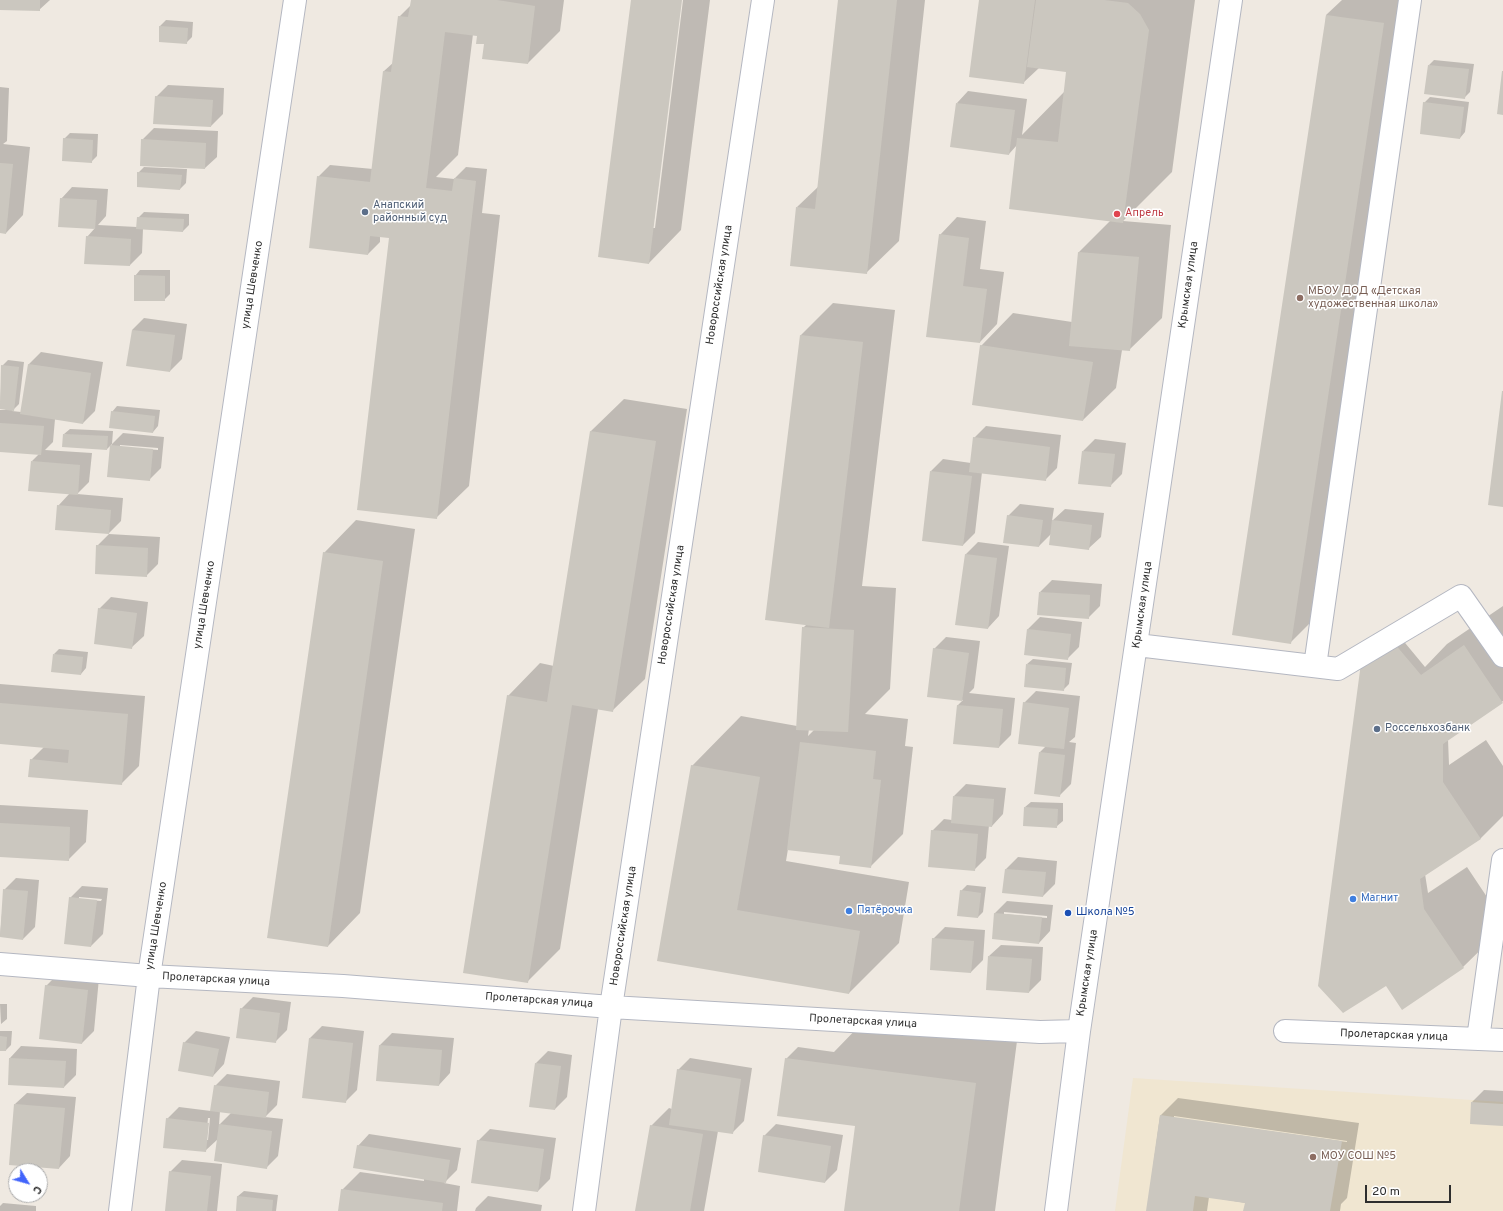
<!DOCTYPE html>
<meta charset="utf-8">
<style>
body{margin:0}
#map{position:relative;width:1503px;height:1211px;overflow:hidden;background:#efe9e1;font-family:Overpass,sans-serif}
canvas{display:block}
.north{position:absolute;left:8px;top:1163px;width:40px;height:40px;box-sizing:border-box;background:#fff;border:1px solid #ababab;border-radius:50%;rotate:127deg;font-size:11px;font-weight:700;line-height:16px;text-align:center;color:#2e2e2e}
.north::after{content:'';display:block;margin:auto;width:14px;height:18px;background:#4264fb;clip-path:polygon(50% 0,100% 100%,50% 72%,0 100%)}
.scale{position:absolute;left:1365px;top:1185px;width:86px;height:18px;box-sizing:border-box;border:2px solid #2e2e2e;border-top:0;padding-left:5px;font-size:12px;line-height:14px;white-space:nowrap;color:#2e2e2e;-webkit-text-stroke:3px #fff;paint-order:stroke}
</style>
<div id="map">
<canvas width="1503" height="1211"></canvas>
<div class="north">С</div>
<div class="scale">20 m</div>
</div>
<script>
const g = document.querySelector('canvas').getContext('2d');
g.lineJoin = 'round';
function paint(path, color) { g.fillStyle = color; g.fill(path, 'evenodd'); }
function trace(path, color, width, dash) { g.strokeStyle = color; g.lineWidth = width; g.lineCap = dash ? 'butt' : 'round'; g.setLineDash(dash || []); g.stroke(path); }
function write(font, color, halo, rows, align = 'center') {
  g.font = font + ' Overpass,sans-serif'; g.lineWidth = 3; g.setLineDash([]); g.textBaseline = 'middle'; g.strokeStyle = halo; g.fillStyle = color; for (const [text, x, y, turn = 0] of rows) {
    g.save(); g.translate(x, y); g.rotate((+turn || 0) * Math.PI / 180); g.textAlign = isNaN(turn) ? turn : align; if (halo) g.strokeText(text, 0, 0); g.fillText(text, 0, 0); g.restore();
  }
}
paint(new Path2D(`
 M1133,1078L1503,1102V1211H1115Z`), '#f0e6d1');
paint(new Path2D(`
 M0,0H50L39,10L0,9Z
 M412,0H564L560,31L528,63L485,43L478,35L473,34L458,155L436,177L454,179L466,167L487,169L482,213L500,215L469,486L436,518L391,237L380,236V242L368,254L318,177L330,165L373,169L384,71L394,62L399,17L411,5Z
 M632,0H681L653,228H655L683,0H710L681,230L649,263Z
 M839,0H925L899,241L866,273L797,207L819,186Z
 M980,0H1195L1172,172L1123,221L1171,225L1162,318L1129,350H1122L1116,388L1083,420L981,346L1013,313L1072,322L1079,252L1111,220L1017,145L1009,154L957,103L968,91L1027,99L1022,135L1065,91L1068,71L1039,68L1023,83Z
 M1342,0H1414L1323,610L1290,643L1326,15Z
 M166,20L193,22L192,37L186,43L160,41V26Z
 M1434,60L1474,64L1470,92L1464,98L1429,65Z
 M168,85L224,88L223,114L211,126L156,97Z
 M0,87L9,88L7,141L3,144L30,147L23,215L6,233L0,232Z
 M1430,97L1469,102L1465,132L1460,138L1424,103Z
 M154,128L218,131L217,157L205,168L142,140Z
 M70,133L98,134L97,156L91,162L64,139Z
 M144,167L187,169L186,183L180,189L138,173Z
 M72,187L108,189L106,216L98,225L137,227L138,218L144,212L189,214V225L183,231L143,229L142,253L130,265L87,237L95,228L59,226L61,199Z
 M957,217L986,221L980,269L1004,272L997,324L980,342L940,235Z
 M140,270H170V294L164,300L135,276Z
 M833,303L895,310L862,586L896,588L890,689L865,714L908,719L905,746L913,747L903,834L871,866L841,855L788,849L786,861L909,882L899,943L849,993L658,960L692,766L741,716L797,726L803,628L807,624L801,335ZM809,729L814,730L808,736Z
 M144,318L187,324L182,359L170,371L132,330Z
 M41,352L103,362L95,411L83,423L55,419L53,442L45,450L92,453L89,482L77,494L123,498L121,521L109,533L58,506L70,493L32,461L39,454L0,451V410H5L6,409L0,408L2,366L8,360L24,362L19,404L12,411L21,412L29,364Z
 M624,399L687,409L645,679L612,711L598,709L560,949L527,982L508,696L540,663L554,666L591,431Z
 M117,406L160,410L158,426L153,432L112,412Z
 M986,426L1061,435L1057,468L1045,480L982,472L975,533L963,545L931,471L943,459L971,463L974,438Z
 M70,429L113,431L112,444L123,433L164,437L161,468L149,480L108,476L112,444L107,449L64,434ZM120,445L158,448V450L120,447Z
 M1095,439L1126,443L1122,474L1110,486L1083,451Z
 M1020,504L1054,508L1052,521L1065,509L1104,513L1101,537L1089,548L1051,534L1039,546L1008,516Z
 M356,520L415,529L360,913L328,946L324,553Z
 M109,534L160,537L158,564L146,576L97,546Z
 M978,542L1009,546L999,616L988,628L956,624L966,554Z
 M1052,580L1102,584L1100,606L1088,618L1040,592Z
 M111,597L148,602L144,636L132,647L99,609Z
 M1503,606V701L1448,739L1449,765L1486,740L1503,766V816L1480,839L1425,874L1428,893L1467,867L1503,921V928L1463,967L1402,1009L1362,664L1401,638L1425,667L1447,644Z
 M1040,617L1082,622L1079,647L1067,659L1025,654L1028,629Z
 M946,637L980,641L974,688L969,693L1015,698L1011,735L999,747L954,743L958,705L963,700L928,696L934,649Z
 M59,649L88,652L86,668L81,674L54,654Z
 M1033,659L1072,663L1069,684L1063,690L1027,664Z
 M0,684L145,696L139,766L121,784L31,760L44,747L0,743Z
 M1036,691L1080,696L1075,737L1069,742L1076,743L1071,784L1059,796L1040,752L1046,746L1024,703Z
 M966,784L1006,788L1003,814L992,826L989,825L986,858L974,870L932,831L944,819L952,820L954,796Z
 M1031,802L1063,803V821L1057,826L1025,807Z
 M0,805L88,810L86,842L68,860L0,856Z
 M1018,857L1057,861L1055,884L1043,896L1004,892L1006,869Z
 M16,878L39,880L35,927L23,939L0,936L4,890Z
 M967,885L986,887L983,912L978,917L961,891Z
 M82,886L108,888L103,934L91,946L70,898ZM79,897L102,899L101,901L79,899Z
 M1007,901L1053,905L1050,931L1039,943L993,938L995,913ZM1004,912L1047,916V918L1004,914Z
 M945,927L985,930L983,960L971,972L933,939Z
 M1001,945L1043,947L1041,980L1029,992L989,956Z
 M58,974L99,978L94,1031L82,1043L46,986Z
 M253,997L291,1002L287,1030L275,1042L241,1009Z
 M0,1004H7V1019L1,1024Z
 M864,1021L1017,1041L995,1211H848L856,1126L786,1059L798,1047L834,1052Z
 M322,1026L364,1031L357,1090L345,1102L310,1038Z
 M0,1031H12L11,1045L6,1050H0Z
 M196,1031L230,1037L224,1064L213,1076L184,1043Z
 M392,1033L454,1038L450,1073L439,1085L377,1080L380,1045Z
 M21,1046L77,1049L76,1075L64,1087L9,1084L10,1058Z
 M548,1051L572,1055L567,1097L555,1109L536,1063Z
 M690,1058L752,1068L744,1121L732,1133L718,1131L704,1211H636L651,1126L669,1108L672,1109L678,1070Z
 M227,1074L280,1081L277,1105L265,1117L283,1119L278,1156L266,1168L218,1139L205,1151L167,1119L179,1107L211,1111L215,1086ZM220,1111L232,1112L219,1125ZM208,1118H210L208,1140H206Z
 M1484,1090L1503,1091V1125L1472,1102Z
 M27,1093L76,1097L70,1156L59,1168L15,1104Z
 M1178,1098L1359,1123L1347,1198L1341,1204L1340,1211H1244L1246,1203L1209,1197L1207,1211H1147L1160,1116ZM1174,1116L1347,1141V1142L1174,1118Z
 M776,1124L843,1135L837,1170L825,1182L764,1136Z
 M490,1129L556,1138L550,1179L538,1191L478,1141Z
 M369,1134L461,1148L457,1170L444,1183L460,1186L457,1211H339L342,1190L360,1172L424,1181V1179L358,1146Z
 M182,1160L222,1164L217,1211H166L170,1172Z
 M244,1191L278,1195L276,1211H237L238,1196Z
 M488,1196L542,1205L541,1211H475L476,1208Z
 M3,1203L36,1206V1211H0V1206Z`), '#0003');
paint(new Path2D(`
 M0,0H40V11L0,10Z
 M411,0H497L535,6L528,64L482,59L484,44H476L477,36L445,32L426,188L452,191L454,178L476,181L437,519L357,510L389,238L370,236L368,255L309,248L317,176L370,182L383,71L391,72L398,16L408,17Z
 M631,0H682L649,264L598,257Z
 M838,0H897L867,274L790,266L796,207L815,209Z
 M979,0H1035L1024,84L969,77Z
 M1036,0H1104L1128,3L1140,14L1149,30L1123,223L1009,209L1017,138L1058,142L1066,72L1027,67Z
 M1326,15L1384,23L1291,644L1232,635Z
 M159,26L188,28L187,44L159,42Z
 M1428,65L1469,69L1465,99L1424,94Z
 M1502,71H1503V115L1497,114Z
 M155,96L213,100L211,127L153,124Z
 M1423,102L1464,107L1460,139L1420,134Z
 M956,103L1015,110L1009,155L950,147Z
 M63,138L93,140L92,163L62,161Z
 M141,139L206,143L205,169L140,166Z
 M0,163L13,164L6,234L0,233Z
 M137,172L182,175L180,190L137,187Z
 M60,198L97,200L95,229L58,227Z
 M137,217L184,219L183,232L136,229Z
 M939,234L969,238L963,286L987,289L980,343L926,337Z
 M86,236L131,239L130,266L84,264Z
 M1078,252L1139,257L1130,351L1069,346Z
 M134,275L165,276V301H134Z
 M132,330L175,335L170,372L126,366Z
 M800,335L863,342L829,628L765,620Z
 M980,345L1093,362L1083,421L972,405Z
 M28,364L91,373L83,424L20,414Z
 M1,365L19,367L14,411L0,409Z
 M1502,391H1503V507L1488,505Z
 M111,411L155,416L153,433L109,428Z
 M0,423L44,426L41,455L0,452Z
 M590,431L656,441L613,712L572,705L528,983L463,973L507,695L547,702Z
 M63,434L108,436L107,450L62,447Z
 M973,437L1050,447L1046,481L969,472Z
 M110,445L153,449L150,481L107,477Z
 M1082,451L1115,454L1111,487L1078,484Z
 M31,461L80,465L78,495L28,491Z
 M930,471L972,476L963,546L922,541Z
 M57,505L111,510L109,534L55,530Z
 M1007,515L1043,520L1039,547L1003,543Z
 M1052,520L1092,525L1089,550L1049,545Z
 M96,545L148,548L147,577L95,574Z
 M323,552L383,561L328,947L267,938Z
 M965,554L997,558L988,629L955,625Z
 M1039,592L1090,595L1089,619L1037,615Z
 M98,608L137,613L132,649L94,644Z
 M802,627L854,630L848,732L796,730Z
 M1027,629L1071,634L1068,660L1024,655Z
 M1394,643L1421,675L1464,645L1503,703L1443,744V782L1481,839L1420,879L1424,909L1464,968L1402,1010L1386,986L1343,1013L1318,986L1361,663Z
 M933,648L969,653L962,701L927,697Z
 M53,654L83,657L81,675L51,672Z
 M1026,664L1066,668L1064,691L1024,687Z
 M1023,702L1069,708L1064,749L1018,744Z
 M0,703L128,714L122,785L28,777L30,759L68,763L69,750L0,744Z
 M957,705L1003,709L999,748L953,744Z
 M800,742L876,751L873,779L881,780L871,868L839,864L840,856L787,850Z
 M1039,752L1065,755L1060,797L1034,794Z
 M691,765L760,777L737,910L860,931L849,994L657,961Z
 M953,796L994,799L992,827L951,823Z
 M1024,807L1058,809L1057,828L1023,826Z
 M0,823L70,827L69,861L0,857Z
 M931,830L978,834L975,871L928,867Z
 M1005,869L1046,872L1043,897L1002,893Z
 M3,889L28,891L23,940L0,937Z
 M960,890L981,893L978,918L957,916Z
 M69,897L97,900L91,947L64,944Z
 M994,913L1042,917L1039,944L992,939Z
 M932,938L974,941L971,973L930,970Z
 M988,956L1032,959L1029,993L986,990Z
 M45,985L88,990L82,1044L39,1039Z
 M240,1008L280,1013L276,1043L236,1038Z
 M0,1036L7,1037L6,1051H0Z
 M309,1038L353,1043L346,1103L302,1098Z
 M183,1042L219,1049L213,1077L178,1071Z
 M379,1045L442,1050L439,1086L376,1081Z
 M9,1058L66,1061L64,1088L8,1085Z
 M785,1058L976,1083L959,1211H844L855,1126L777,1116Z
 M535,1063L561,1066L555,1110L529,1107Z
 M677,1069L741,1079L733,1134L669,1125Z
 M214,1085L269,1092L266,1118L210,1111Z
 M1471,1102L1503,1104V1126L1470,1124Z
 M14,1104L65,1108L59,1169L9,1165Z
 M1160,1115L1342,1141L1330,1211H1243L1245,1203L1195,1196L1193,1211H1146Z
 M166,1118L209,1123L206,1152L163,1148Z
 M219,1124L272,1131L267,1169L214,1161Z
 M650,1125L703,1134L690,1211H635Z
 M763,1135L831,1146L825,1183L758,1172Z
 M477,1140L544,1149L538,1192L471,1183Z
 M357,1145L450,1160L446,1183L353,1168Z
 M169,1171L211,1176L207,1211H165Z
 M341,1189L443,1203L442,1211H338Z
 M237,1196L273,1200L272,1211H236Z`), '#cbc7bf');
const minor = new Path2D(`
 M1137,645L1338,669L1461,596L1503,656
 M1315,666L1410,0
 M0,964L149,976L343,986L611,1007L1040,1032L1079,1031
 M1285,1031L1503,1040
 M1478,1039L1503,860
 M120,1211L149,976L295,0
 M584,1211L611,1007L763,0
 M1056,1211L1079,1031L1231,0`);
trace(minor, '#b4b7c1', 24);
trace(minor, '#fff', 22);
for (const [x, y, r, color] of [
 [365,212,4,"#5c6f8a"],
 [1117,214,4,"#e0444e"],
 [1300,298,4,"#8d6e63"],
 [1377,729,4,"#5c6f8a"],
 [1353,899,4,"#3f7fe0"],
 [849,911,4,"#3f7fe0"],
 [1068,913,4,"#1a4fb4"],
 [1313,1157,4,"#8d6e63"]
]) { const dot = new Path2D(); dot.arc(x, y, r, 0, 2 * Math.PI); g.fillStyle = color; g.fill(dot); trace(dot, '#fff', 1.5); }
write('11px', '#4e5e75', '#fff', [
 ["Анапский",373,206],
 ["районный суд",373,219],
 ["Россельхозбанк",1385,729]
], 'left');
write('11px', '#be3a42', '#fff', [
 ["Апрель",1125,214]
], 'left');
write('11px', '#2e2e2e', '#fff', [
 ["улица Шевченко",253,285,-81],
 ["Новороссийская улица",720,285,-81],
 ["Крымская улица",1189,285,-82],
 ["улица Шевченко",205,605,-81],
 ["Новороссийская улица",672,605,-81],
 ["Крымская улица",1143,605,-82],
 ["улица Шевченко",157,926,-81],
 ["Новороссийская улица",624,926,-81],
 ["Крымская улица",1088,973,-81],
 ["Пролетарская улица",216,980,3],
 ["Пролетарская улица",539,1001,4],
 ["Пролетарская улица",863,1022,3],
 ["Пролетарская улица",1394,1036,2]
]);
write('11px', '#785e54', '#fff', [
 ["МБОУ ДОД «Детская",1308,292],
 ["художественная школа»",1308,305],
 ["МОУ СОШ №5",1321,1157]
], 'left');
write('11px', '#366cbe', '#fff', [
 ["Магнит",1361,899],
 ["Пятёрочка",857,911]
], 'left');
write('11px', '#164399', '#fff', [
 ["Школа №5",1076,913]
], 'left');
</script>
